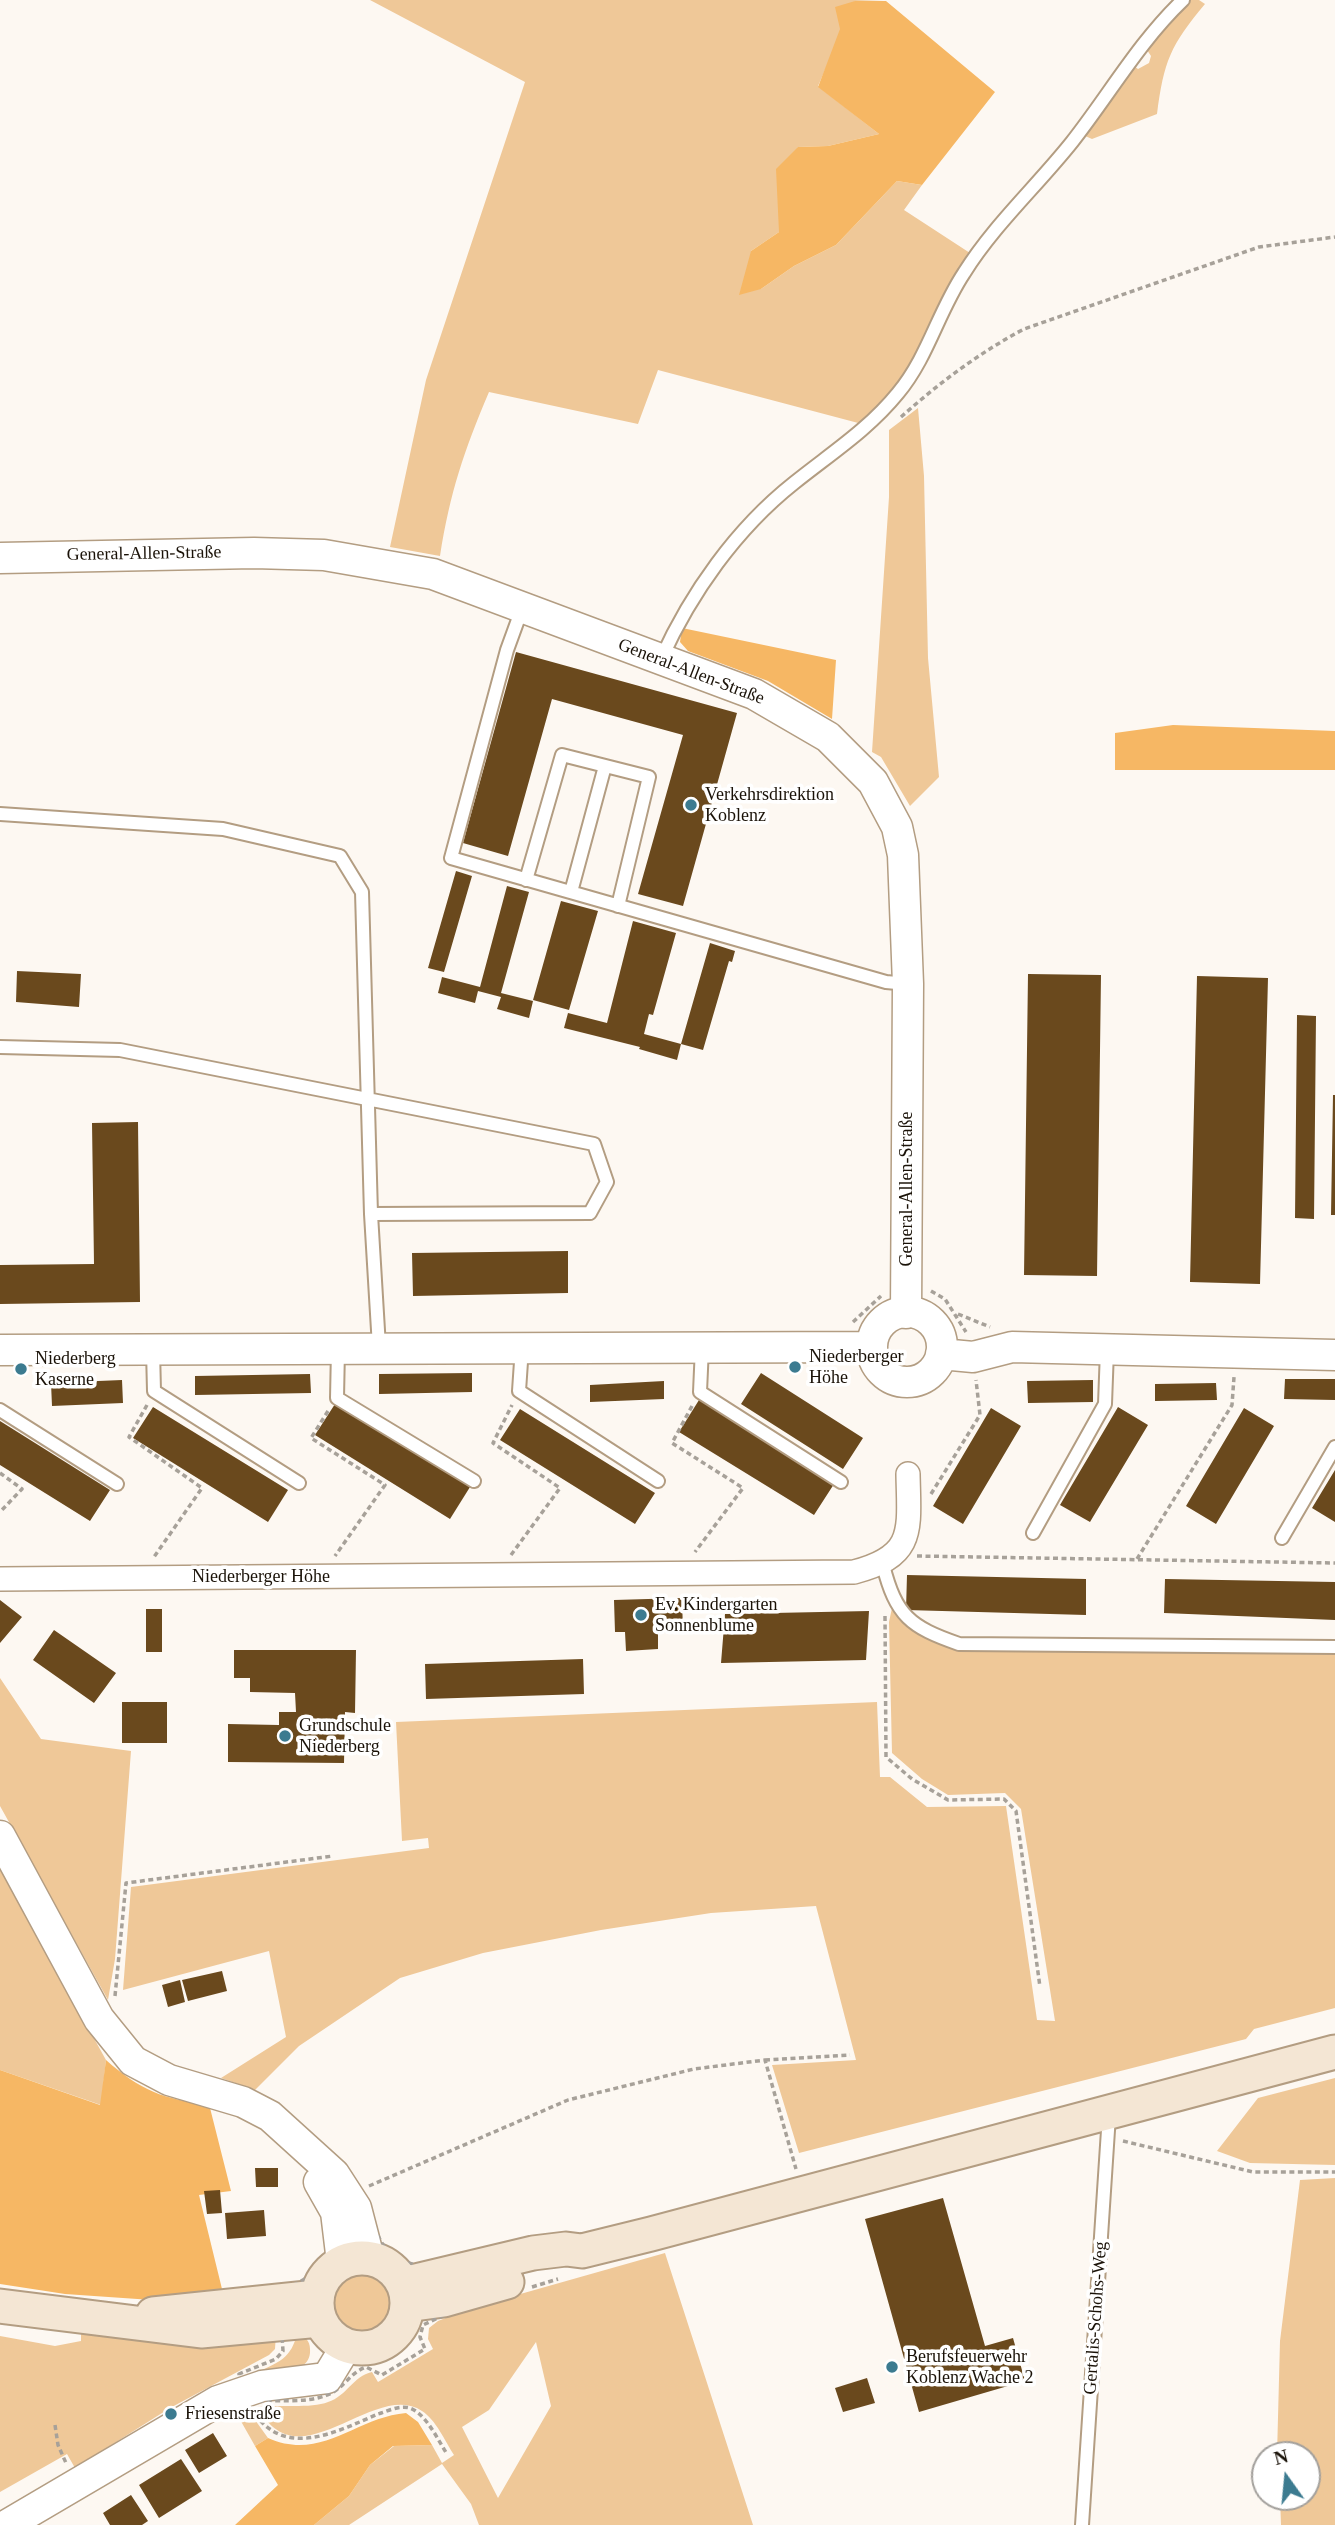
<!DOCTYPE html>
<meta charset="utf-8">
<style>
body{margin:0}
#map{position:relative;width:1335px;height:2525px;overflow:hidden;background:#fdf8f2;font-family:Georgia,serif}
canvas{display:block}
.north{position:absolute;left:1251px;top:2441px;width:70px;height:70px;box-sizing:border-box;background:#fff;border:2px solid #a3a09c;border-radius:50%;rotate:345deg;font-size:19px;font-weight:700;line-height:28px;text-align:center;color:#1a1208}
.north::after{content:'';display:block;margin:auto;width:24px;height:32px;background:#3c7b90;clip-path:polygon(50% 0,100% 100%,50% 72%,0 100%)}
</style>
<div id="map">
<canvas width="1335" height="2525"></canvas>
<div class="north">N</div>
</div>
<script>
const g = document.querySelector('canvas').getContext('2d');
g.lineJoin = 'round';
function paint(path, color) { g.fillStyle = color; g.fill(path, 'evenodd'); }
function trace(path, color, width, dash) { g.strokeStyle = color; g.lineWidth = width; g.lineCap = dash ? 'butt' : 'round'; g.setLineDash(dash || []); g.stroke(path); }
function write(font, color, halo, rows, align = 'center') {
  g.font = font + ' Georgia,serif'; g.lineWidth = 7; g.setLineDash([]); g.textBaseline = 'middle'; g.strokeStyle = halo; g.fillStyle = color; for (const [text, x, y, turn = 0] of rows) {
    g.save(); g.translate(x, y); g.rotate((+turn || 0) * Math.PI / 180); g.textAlign = isNaN(turn) ? turn : align; if (halo) g.strokeText(text, 0, 0); g.fillText(text, 0, 0); g.restore();
  }
}
paint(new Path2D(`
 M370,0H884L855,1L818,86L879,134L828,146L798,147L779,232L751,251L761,289L794,266L836,245L897,181L922,185L904,210L970,253C947,283 939,318 921,351C906,379 883,401 862,424L658,370L638,424L489,392C464,451 450,492 440,556L390,547L426,380L525,82Z
 M1189,0H1199L1205,4C1170,46 1164,61 1157,114L1092,139L1083,135L1134,66L1138,69L1149,63L1151,56L1147,50Z
 M918,408L924,476L928,658L939,777L910,806L881,757L872,752L889,497V430Z
 M892,1608L912,1630L959,1649L1335,1654V2008L1254,2029L1246,2039L799,2153L772,2065L856,2060L816,1906L711,1913L601,1930L483,1953L400,1978L299,2046L255,2090L221,2078L286,2037L269,1951L123,1990L131,1887L429,1848L428,1838L402,1841L396,1722L877,1702L880,1777H890L927,1807L1006,1806L1037,2020L1055,2021L1021,1809L1005,1793L948,1795L922,1779L892,1753L889,1622Z
 M0,1678L41,1739L131,1751L115,1959L108,2000L0,1806Z
 M0,1869L106,2060L101,2105L0,2070Z
 M1335,2078V2165L1250,2163L1217,2151L1258,2098Z
 M1335,2178V2525H1281L1280,2497H1307V2455H1277L1280,2341L1300,2180Z
 M665,2253L753,2525H479L471,2504L442,2464L349,2525H314L349,2496L370,2465L394,2446L432,2445L442,2463L454,2455C445,2441 436,2420 422,2411C374,2379 298,2485 258,2407C278,2404 311,2409 328,2402C347,2396 353,2376 372,2372L378,2382L433,2349L428,2339L429,2328L438,2321L471,2308ZM536,2342L551,2406L498,2498L462,2427L489,2410Z
 M334 2303a28 28 0 1 1 56 0a28 28 0 1 1-56 0Z
 M81,2329L276,2333L275,2349L269,2355L170,2408L75,2468L67,2454L0,2492V2336L55,2346L81,2341Z
 M297,2333C305,2336 310,2341 310,2349C312,2376 272,2372 255,2373C278,2363 292,2358 297,2333Z
 M245,2406L268,2438L255,2446L234,2409Z`), '#efc898');
paint(new Path2D(`
 M855,1H886L995,92L922,185L897,181L836,245L794,266L761,289L739,295L751,251L779,232L776,169L798,147L828,146L879,134L818,87L840,29L835,7Z
 M682,628L836,660L832,719L768,681L688,651L680,642Z
 M1173,725L1335,731V770H1115V733Z
 M106,2060C140,2090 164,2100 209,2104L231,2191L199,2195L222,2289L152,2300L65,2294L0,2284V2070L100,2105Z
 M406,2413L418,2422L432,2445L393,2446L370,2465L349,2496L314,2525H235L278,2485L255,2446L268,2438C322,2462 356,2417 406,2413Z`), '#f6b764');
paint(new Path2D(`
 M516,652L737,713L683,906L638,894L683,735L552,699L508,856L463,843Z
 M456,871L472,876L444,972L428,968Z
 M507,886L529,892L501,993L533,1001L529,1018L497,1009L501,997L478,991L475,1003L438,993L442,977L480,987Z
 M561,901L598,911L569,1010L533,1000Z
 M633,921L676,933L653,1015L649,1014L644,1034L681,1044L677,1060L639,1049L640,1047L564,1028L568,1013L607,1023Z
 M710,943L735,951L732,962L729,961L703,1050L681,1044Z
 M17,971L81,974L79,1007L16,1002Z
 M1028,974L1101,975L1097,1276L1024,1275Z
 M1197,976L1268,978L1260,1284L1190,1282Z
 M1297,1015L1316,1016L1314,1219L1295,1218Z
 M1333,1095H1335V1215H1331Z
 M138,1122L140,1302L0,1304V1265L94,1264L92,1123Z
 M568,1251V1293L413,1296L412,1253Z
 M472,1373V1392L379,1394V1374Z
 M761,1373L863,1438L843,1469L741,1404Z
 M310,1374L311,1393L195,1395V1376Z
 M1285,1379H1335V1400L1284,1399Z
 M122,1380L123,1403L52,1406L51,1383Z
 M1093,1380V1402L1028,1403L1027,1381Z
 M664,1381V1399L590,1402V1385Z
 M1216,1383L1217,1400L1155,1401V1384Z
 M699,1400L834,1484L814,1515L679,1432Z
 M335,1404L470,1487L450,1519L315,1435Z
 M153,1407L288,1490L268,1522L133,1438Z
 M1118,1407L1148,1425L1090,1522L1060,1505Z
 M991,1408L1021,1426L963,1524L933,1506Z
 M1244,1408L1274,1426L1216,1524L1186,1506Z
 M520,1409L655,1493L635,1524L500,1440Z
 M0,1421L110,1490L90,1521L0,1465Z
 M1335,1470V1522L1312,1508Z
 M907,1575L1086,1579V1615L906,1610Z
 M1165,1579L1335,1582V1620L1164,1613Z
 M682,1598L683,1632L658,1633V1649L626,1651L625,1632H615L614,1600Z
 M0,1600L22,1617L0,1643Z
 M146,1609H162V1652H146Z
 M869,1611L866,1660L721,1663L725,1614Z
 M54,1630L116,1673L94,1703L33,1660Z
 M234,1650H356L355,1713L345,1712L344,1763L228,1762V1724L279,1725V1712H296L295,1693L250,1692V1678H234Z
 M583,1659L584,1694L426,1699L425,1664Z
 M122,1702H167V1743H122Z
 M222,1971L227,1991L188,2001L182,1980Z
 M180,1980L185,2002L168,2007L162,1985Z
 M255,2168H278V2187H256Z
 M220,2190L222,2213L207,2214L204,2191Z
 M943,2198L985,2346L1013,2338L1025,2381L919,2412L865,2219Z
 M264,2210L266,2236L227,2239L225,2213Z
 M867,2378L875,2403L843,2412L835,2388Z
 M213,2433L227,2456L199,2473L185,2450Z
 M181,2459L202,2491L159,2518L139,2485Z
 M131,2495L148,2521L142,2525H110L103,2513Z`), '#6a491d');
const service = new Path2D(`
 M523,606L507,650L451,858L886,982L908,984
 M661,659C691,593 736,529 794,483C830,454 868,430 898,393C928,357 938,312 964,273C994,225 1037,186 1072,142C1109,95 1139,42 1183,0
 M0,814L223,829L340,856L362,892L371,1214L379,1347
 M526,880L562,755L649,777L618,906
 M571,892L605,766
 M0,1047L120,1050L594,1144L607,1182L590,1213L371,1214
 M522,1347L519,1391L658,1481
 M702,1347L700,1392L841,1482
 M338,1349L337,1398L474,1481
 M153,1350L154,1391L299,1483
 M0,1410L117,1484
 M1033,1533L1105,1404L1107,1350
 M1282,1538L1335,1447
 M883,1565C896,1616 910,1627 959,1644L1335,1647
 M1082,2525L1109,2115`);
const minor = new Path2D(`
 M0,1579L854,1572C916,1556 909,1530 908,1474`);
const tertiary = new Path2D(`
 M0,558L254,553L324,555L433,574L754,694L828,737L873,782L897,827L903,855L908,984L906,1313
 M872 1347a35 35 0 1 1 70 0a35 35 0 1 1-70 0Z
 M0,1350L872,1347
 M941,1354L973,1357L1012,1347L1335,1355
 M0,1836L99,2019L133,2061L169,2080L243,2102L270,2116L334,2174L356,2208L369,2258
 M319,2182L336,2212L342,2262
 M7,2525L218,2401L262,2386L327,2378L347,2345`);
const secondary = new Path2D(`
 M317 2303a45 45 0 1 1 90 0a45 45 0 1 1-90 0Z
 M403,2284L533,2253L566,2249L582,2251L651,2234L1335,2052
 M407,2305L444,2300L507,2282
 M0,2306L201,2331L320,2320
 M153,2314L317,2297`);
trace(service, '#b39d82', 16);
trace(minor, '#b39d82', 26);
trace(tertiary, '#b39d82', 33);
trace(secondary, '#b39d82', 37);
trace(new Path2D(`
 M901,417C939,383 979,353 1024,329L1259,247L1335,237
 M931,1291L945,1299L966,1332
 M958,1314L990,1327
 M853,1322L881,1296
 M147,1405L129,1437L202,1488L154,1557
 M692,1406L672,1443L743,1488L695,1552
 M328,1411L311,1438L385,1485L335,1556
 M0,1473L22,1489L0,1512
 M931,1494L980,1415L976,1380
 M511,1555L560,1488L493,1443L512,1405
 M917,1556L1335,1563
 M1137,1559L1232,1405L1234,1377
 M885,1616L886,1757L912,1779L948,1800L1004,1799L1016,1811L1040,1987
 M115,1996L126,1883L333,1856
 M765,2060L850,2055
 M1123,2141L1253,2172H1335
 M369,2186L568,2100L694,2069L765,2060L796,2169
 M372,2219C383,2257 398,2262 435,2269L439,2277L446,2314L423,2325L420,2337L425,2349L382,2375L366,2367C349,2373 344,2389 327,2395C306,2404 274,2399 250,2402L239,2374L276,2359L283,2351L279,2290C298,2285 325,2271 328,2248C329,2241 325,2232 324,2226Z
 M532,2287L558,2279
 M255,2414C287,2459 338,2431 378,2414C388,2411 399,2405 410,2408C426,2414 438,2440 447,2454
 M55,2425L58,2445L66,2463`), '#a7a199', 3.5, [5, 3.5]);
trace(service, '#fff', 12);
trace(minor, '#fff', 23);
trace(tertiary, '#fff', 30);
trace(secondary, '#f4e6d4', 33);
for (const [x, y, r, color] of [
 [691,805,7,"#3c7b90"],
 [795,1367,7,"#3c7b90"],
 [21,1369,7,"#3c7b90"],
 [641,1615,7,"#3c7b90"],
 [285,1736,7,"#3c7b90"],
 [892,2367,7,"#3c7b90"],
 [171,2414,7,"#3c7b90"]
]) { const dot = new Path2D(); dot.arc(x, y, r, 0, 2 * Math.PI); g.fillStyle = color; g.fill(dot); trace(dot, '#fff', 2.5); }
write('18px', '#1a1208', '#fff', [
 ["General-Allen-Straße",144,554,-1],
 ["General-Allen-Straße",691,672,21],
 ["General-Allen-Straße",907,1189,-90],
 ["Niederberger Höhe",261,1577],
 ["Gertalis-Schohs-Weg",1096,2318,-86]
]);
write('18px', '#1a1208', '#fff', [
 ["Verkehrsdirektion",705,795],
 ["Koblenz",705,816],
 ["Niederberger",809,1357],
 ["Höhe",809,1378],
 ["Niederberg",35,1359],
 ["Kaserne",35,1380],
 ["Ev. Kindergarten",655,1605],
 ["Sonnenblume",655,1626],
 ["Grundschule",299,1726],
 ["Niederberg",299,1747],
 ["Berufsfeuerwehr",906,2357],
 ["Koblenz Wache 2",906,2378],
 ["Friesenstraße",185,2414]
], 'left');
</script>
